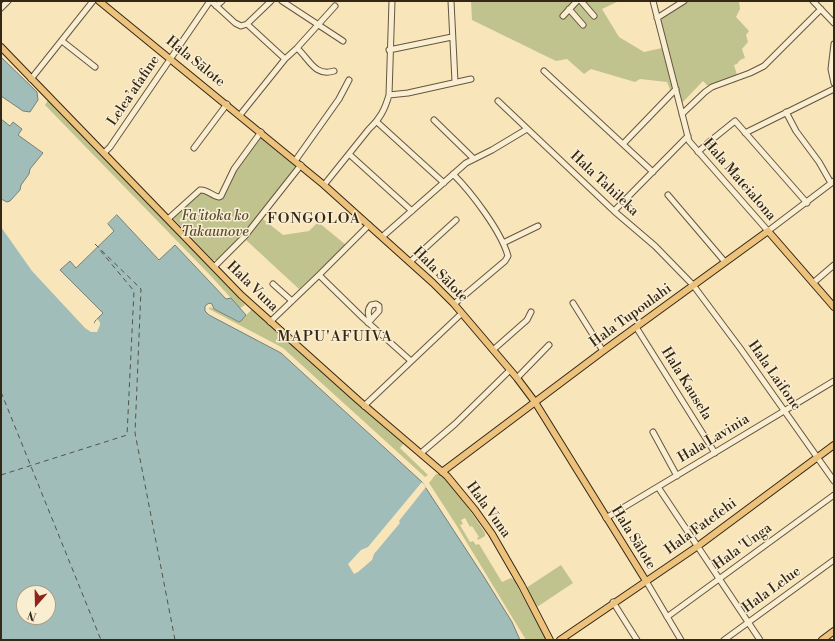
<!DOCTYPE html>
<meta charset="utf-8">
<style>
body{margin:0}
#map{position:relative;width:835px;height:641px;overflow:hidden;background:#f8e5ba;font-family:"Libre Bodoni",serif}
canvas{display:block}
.frame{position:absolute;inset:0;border:2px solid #342716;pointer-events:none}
.north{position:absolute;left:16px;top:585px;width:40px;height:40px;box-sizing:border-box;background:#faeed2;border:1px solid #ab9e87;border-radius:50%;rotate:200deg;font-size:11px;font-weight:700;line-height:16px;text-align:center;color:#342716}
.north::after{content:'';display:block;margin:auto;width:14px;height:18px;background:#8f2418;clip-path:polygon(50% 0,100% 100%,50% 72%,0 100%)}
</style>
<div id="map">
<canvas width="835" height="641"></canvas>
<div class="frame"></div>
<div class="north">N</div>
</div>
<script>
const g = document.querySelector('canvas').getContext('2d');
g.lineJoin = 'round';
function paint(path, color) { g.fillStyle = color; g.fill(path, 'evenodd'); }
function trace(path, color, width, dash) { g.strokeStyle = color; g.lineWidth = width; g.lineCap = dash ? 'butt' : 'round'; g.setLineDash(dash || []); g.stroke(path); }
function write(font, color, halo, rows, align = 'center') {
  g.font = font + ' "Libre Bodoni",serif'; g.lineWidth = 3; g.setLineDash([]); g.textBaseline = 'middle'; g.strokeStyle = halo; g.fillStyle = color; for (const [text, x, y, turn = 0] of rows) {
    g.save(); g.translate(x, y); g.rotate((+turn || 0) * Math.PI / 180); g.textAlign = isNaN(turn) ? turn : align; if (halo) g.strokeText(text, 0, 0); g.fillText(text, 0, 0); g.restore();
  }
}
paint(new Path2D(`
 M471,1H619L602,9L619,37L644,52L662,48L672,86L671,92L667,82L640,79L635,82L591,69L584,74L567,59L556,61L472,20Z
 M687,1H739L740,9L736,17L749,31L746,35L748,42L742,49L745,58L740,60L737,64L734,65L737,75L708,86L703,81L682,103L671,64L661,22L662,17Z
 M48,100L245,305L240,308L210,275L45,105Z
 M259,138H262L296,165V167L245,233L218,260H213L172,217L199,191H203L220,200L242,160Z
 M263,219L283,235L309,231L318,222L346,245L299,289L246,240Z
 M210,307L238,322H240L252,309L309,361L404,443L400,448L428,475L425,477L283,348L209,309Z
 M436,474H440C457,491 472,513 485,533V536L478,540L477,538L479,537L472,526L470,527L465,518L461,520L463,524L460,525L470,542L473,541L476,545L479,544L502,582L511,578L514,580L546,640H526L455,523L429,483Z
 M561,565L573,583L537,607L526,588Z`), '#c0c38d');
const water = new Path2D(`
 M1,57L37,92L38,100L30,112L23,111L1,96Z
 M1,119L10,126L13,122L22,129L18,135L43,153L30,169L29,174L21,185L20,190L10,201L7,202L1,199Z
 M117,215L159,260L175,245L226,299L231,298L246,315L241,321L239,322L214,309L212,304L209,303L205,306V311L209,315L281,353L422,482L484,577L512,622L520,640H1V220L33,265L89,325L94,326L95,321L103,313L60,270L70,261L76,268L114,231L108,224ZM24,593H48V617H24Z`);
paint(water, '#a0bdb9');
trace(water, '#758178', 1);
paint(new Path2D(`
 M1,218L43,274L92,325L94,324L97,319L100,322V325L97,332H91L85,328L32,271L1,227Z
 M422,482L426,487L399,521L400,523L374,554L372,560L358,572L354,574L348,564L361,550L368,547Z`), '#f8e5ba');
trace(new Path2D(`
 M95,244L141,289L135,433L175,640
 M1,392L101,640
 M1,475L127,435L134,291L99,249`), '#545447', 1, [5, 4]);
const minor = new Path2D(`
 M211,1L235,23L241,26L247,24L271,1
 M282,1L343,41
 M451,1L455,82
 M581,1L594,16
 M653,1L689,141L768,231L834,181
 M813,1L834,23
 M216,6L222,1
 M1,8L8,1
 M569,9L583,25
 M563,16L577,1
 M657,18L684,1
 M247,24L285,59
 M62,41L95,67
 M834,44L831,69L834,83
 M297,48C310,60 315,77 334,71
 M389,50L452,37
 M544,71L653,172
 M31,79L93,1
 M389,95L408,93L471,79
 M498,101L614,211L655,246L693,285L740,348L834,481
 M786,112L796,131L819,162L831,183
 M682,114L705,92L712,87L750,73L764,66L821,9
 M240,115L285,59L297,48L335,6
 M434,120L474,159
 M377,122L444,183
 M745,133L834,89
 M623,144L676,89
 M194,148L227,104
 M698,152L709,142L735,121L807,203
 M104,153L110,147L210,1
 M349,154L412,211
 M295,161L339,99L349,80
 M453,174C471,192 501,231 508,256L505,261L454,304
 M324,185L369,129C380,119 385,109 389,95L392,1
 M668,195L725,262
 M614,211L688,136
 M168,219L200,190C207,189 212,196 219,197L221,196L234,169L261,132
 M382,237L466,163L492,150L527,129
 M503,243L538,226
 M410,262L456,220
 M214,267L245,236L301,165
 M319,275L363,318L411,361
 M813,283L834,265
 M273,284L292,301
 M573,303L603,351
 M270,322L319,275L369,225
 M368,323L379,311V306L376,304L371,305C367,310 368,314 370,320
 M636,327L715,453
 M493,350L527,320L531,312
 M517,378L549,345
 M364,406L461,314
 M653,432L677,476
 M421,453L455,424L510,370
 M658,487L760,640
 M606,518L834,381
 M646,581L681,640
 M613,602L637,640
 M667,617L834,495
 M724,640L834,560`);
const major = new Path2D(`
 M99,1L324,185L433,283L454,304L517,378L535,402L646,581
 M1,47L241,295L358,400L447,476L475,510L492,534L522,586L550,640
 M442,472L603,351L768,231L834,307
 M560,640L698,546L834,445
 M822,640L834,631`);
trace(minor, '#65563f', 7);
trace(major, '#342716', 8);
trace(minor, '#faeed2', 5);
trace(major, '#ecc27d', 6);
write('14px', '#342716', '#faeed2', [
 ["Hala Sālote",195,62,39],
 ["Lelea’afafine",134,91,-56],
 ["Hala Mateialona",739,180,49],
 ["Hala Tahileka",604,184,43],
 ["Hala Sālote",440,275,45],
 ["Hala Vuna",252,287,44],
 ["Hala Tupoulahi",631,316,-36],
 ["Hala Laifone",774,376,55],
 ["Hala Kausela",686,384,58],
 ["Hala Lavinia",714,439,-31],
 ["Hala Vuna",488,510,54],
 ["Hala Fatefehi",701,527,-36],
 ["Hala Sālote",633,538,58],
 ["Hala 'Unga",743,547,-36],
 ["Hala Lelue",772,590,-36]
]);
write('italic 14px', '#574e34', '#faeed2', [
 ["Fa'itoka ko",215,217],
 ["Takaunove",215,233]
]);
g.letterSpacing = '1px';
write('15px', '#342716', '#faeed2', [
 ["FONGOLOA",314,219],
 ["MAPU'AFUIVA",335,337]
]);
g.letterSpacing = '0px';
</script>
